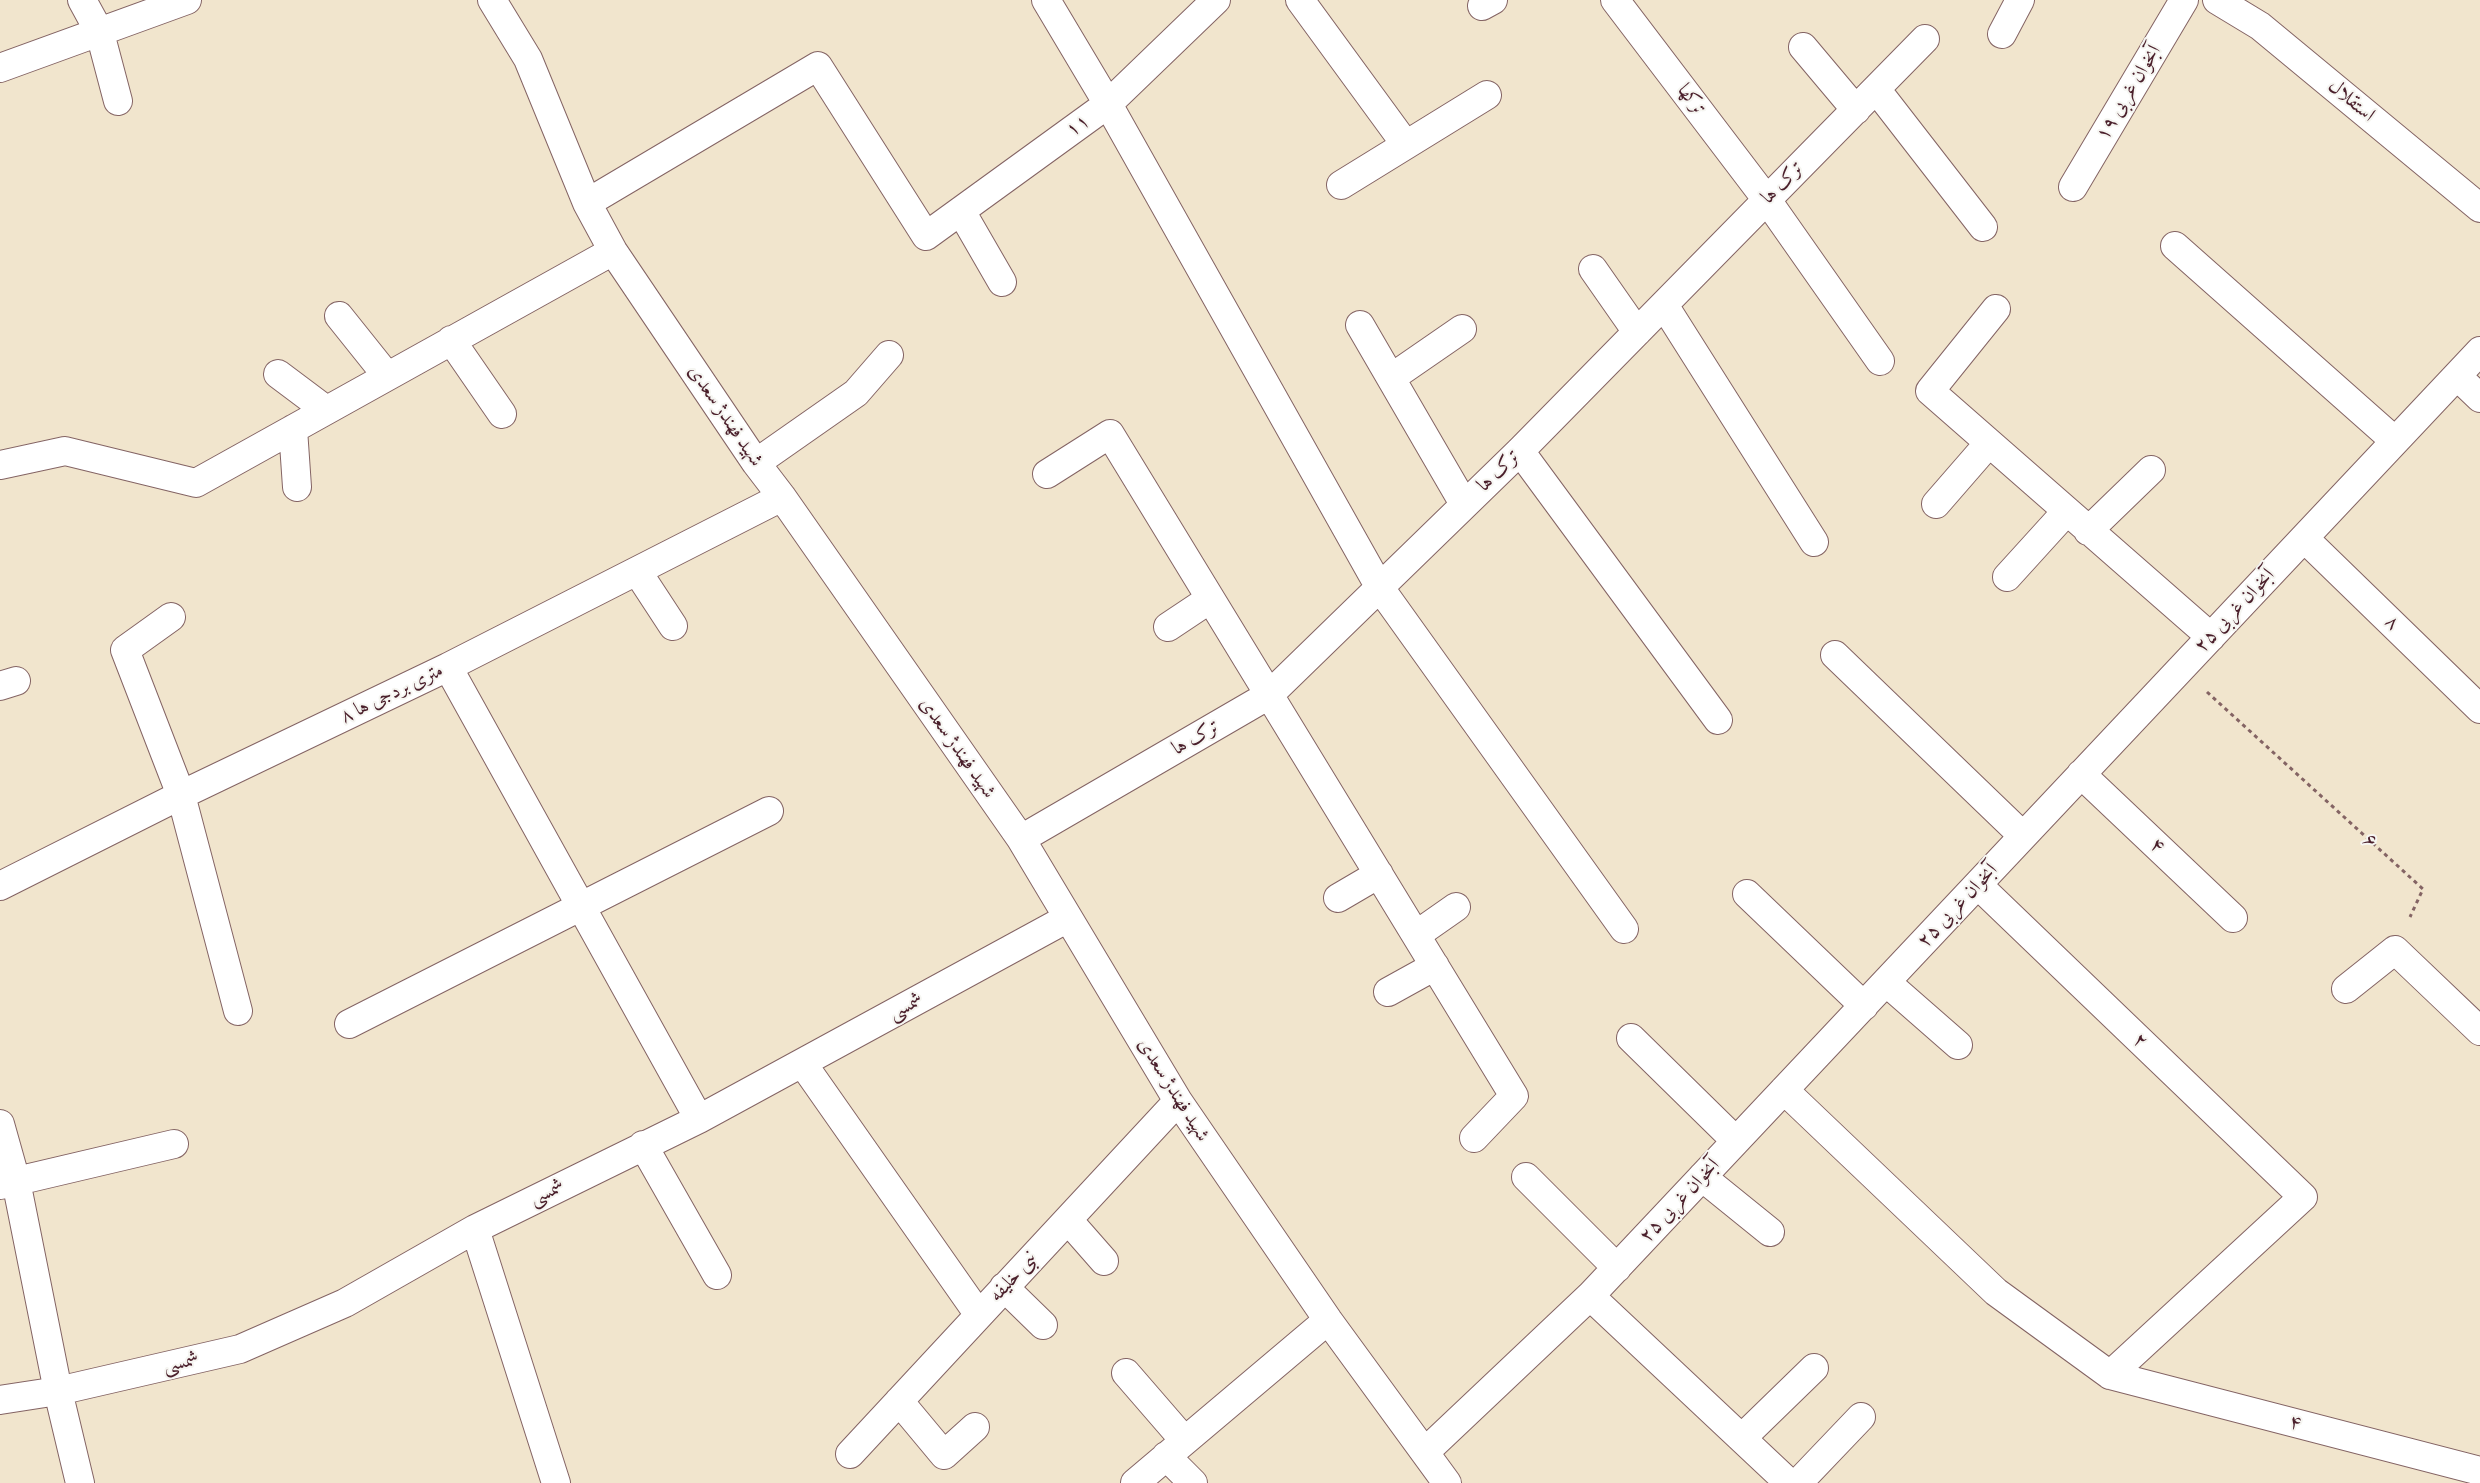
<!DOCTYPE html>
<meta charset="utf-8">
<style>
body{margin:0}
canvas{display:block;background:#f1e5cd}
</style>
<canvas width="2480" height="1483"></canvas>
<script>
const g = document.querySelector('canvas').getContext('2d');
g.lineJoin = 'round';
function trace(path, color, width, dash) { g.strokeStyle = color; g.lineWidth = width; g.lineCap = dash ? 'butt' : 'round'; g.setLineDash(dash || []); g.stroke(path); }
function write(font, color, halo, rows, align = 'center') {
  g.font = font + ' Alegreya,Amiri,serif'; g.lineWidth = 4; g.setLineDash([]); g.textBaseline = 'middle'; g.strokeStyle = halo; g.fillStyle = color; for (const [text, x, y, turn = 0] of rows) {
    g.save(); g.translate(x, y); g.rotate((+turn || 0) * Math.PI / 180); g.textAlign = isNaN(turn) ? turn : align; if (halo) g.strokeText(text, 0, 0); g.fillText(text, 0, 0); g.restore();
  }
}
const minor = new Path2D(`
 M82,0L100,33L118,101
 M492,0L528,59L587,203L613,251L756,463L782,497L1021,839L1178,1101L1328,1320L1447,1483
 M1046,0L1108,104L1380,588L1624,929
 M1300,0L1406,145
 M1615,0L1767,200L1880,361
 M2217,0L2260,26L2480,208
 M1482,6L1493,0
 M2002,34L2020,0
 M1803,47L1856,110
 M0,68L187,0
 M1876,89L1983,227
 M1341,185L1487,95
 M2073,187L2184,0
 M587,203L818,66L926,236L1108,104L1216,0
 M961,211L1002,282
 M2175,246L2395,441
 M1593,269L1637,332
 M1664,305L1814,542
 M1996,309L1930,391L2211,637
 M339,316L387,376
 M1360,325L1464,504
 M451,340L502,414
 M278,374L326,410
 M2457,376L2480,398
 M1391,378L1462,329
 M293,429L297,487
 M1520,451L1718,720
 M756,463L856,393L889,355
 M0,465L65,451L196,483L613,251
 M1047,474L1110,434L1514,1096L1474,1138
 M1936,504L1989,443
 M2088,531L2151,470
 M2304,538L2480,709
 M637,571L673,626
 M2007,577L2066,512
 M171,617L125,650L181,795L238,1011
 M1168,627L1210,599
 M1835,655L2023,836
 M448,667L699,1119
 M0,686L16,681
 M2081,774L2233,918
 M1021,839L1269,695L1520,451L1925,39
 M1978,885L2303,1197L2110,1375
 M0,886L181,795L448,667L782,497
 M1747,894L1864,1006
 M1338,898L1379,874
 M1416,935L1456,907
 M1886,982L1958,1045
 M2346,989L2395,950L2480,1031
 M1388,992L1435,966
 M349,1024L769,811
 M1631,1038L1736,1141
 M803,1064L979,1315
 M1784,1090L1996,1292L2110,1375L2480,1471
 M0,1124L16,1181L58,1391L80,1483
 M643,1145L717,1275
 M1526,1177L1617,1268
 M1702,1177L1770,1232
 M0,1185L174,1144
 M1068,1220L1104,1261
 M475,1229L556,1483
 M1004,1287L1043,1325
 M1590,1296L1789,1483
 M1126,1373L1184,1440
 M0,1400L58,1391L240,1349L345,1303L475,1229L699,1119L1068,918
 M899,1401L944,1455L975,1427
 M1743,1437L1814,1368
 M1425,1452L1590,1296L2480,351
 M850,1454L1178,1101
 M1166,1456L1193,1483
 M1135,1483L1328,1320
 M1798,1483L1861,1417`);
trace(minor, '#846464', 30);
trace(new Path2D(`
 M2207,692L2423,889L2410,917`), '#846464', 3, [4, 4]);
trace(minor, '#fff', 28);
write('20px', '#4a1f2b', '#f6f6f2', [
 ["آبخوان غربی ۱۹",2129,93,-59],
 ["ترکها",1691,100,53],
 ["استقلال",2351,101,40],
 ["۱۱",1078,126,-36],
 ["ترک ها",1783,183,-45],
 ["شهید فهندژ سعدی",725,416,56],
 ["ترک ها",1499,471,-44],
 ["آبخوان غربی ۲۵",2235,611,-47],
 ["۸",2392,623,44],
 ["۸ متری بردجی ها",392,694,-26],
 ["ترک ها",1196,738,-30],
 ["شهید فهندژ سعدی",957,748,55],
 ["۶",2370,841,42],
 ["۴",2157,846,43],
 ["آبخوان غربی ۲۵",1958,906,-47],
 ["شمسی",906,1007,-29],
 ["۲",2140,1041,44],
 ["شهید فهندژ سعدی",1173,1090,58],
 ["شمسی",547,1193,-26],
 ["آبخوان غربی ۲۵",1680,1201,-47],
 ["نبی خلیفه",1014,1277,-47],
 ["شمسی",181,1363,-13],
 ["۴",2295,1423,14]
]);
</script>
